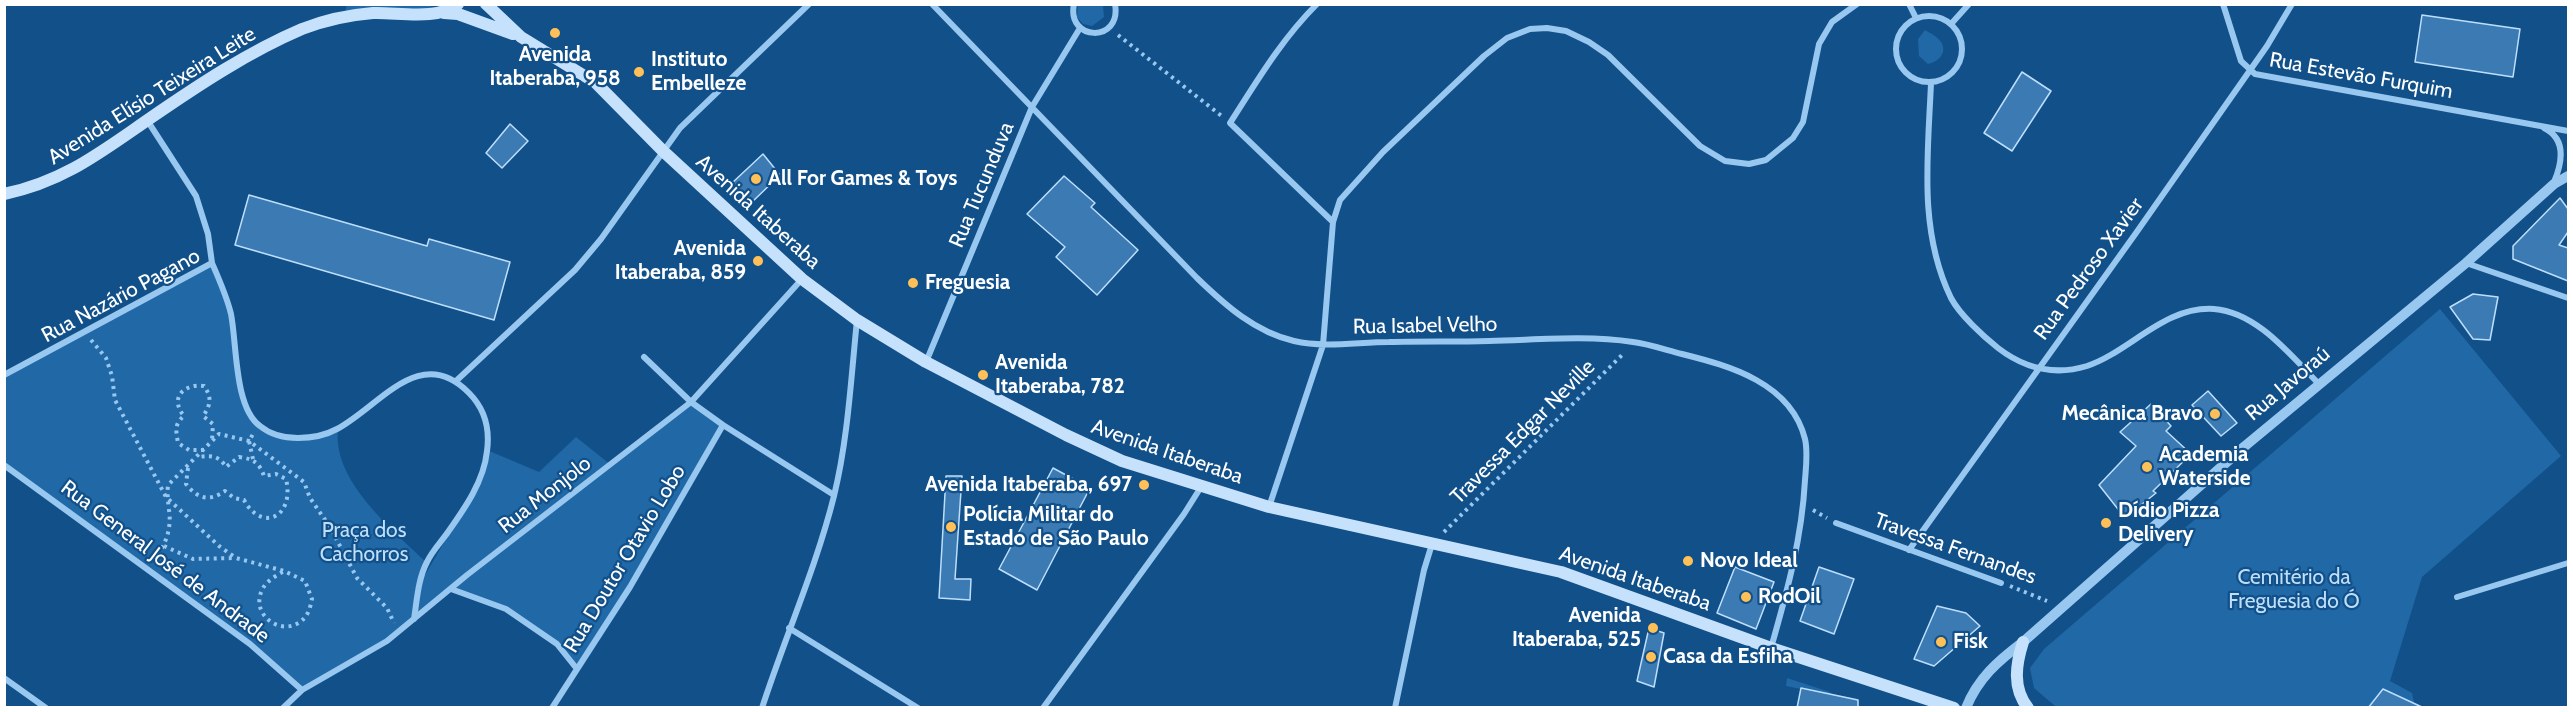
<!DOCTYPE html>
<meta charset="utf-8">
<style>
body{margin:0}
#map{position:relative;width:2573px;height:712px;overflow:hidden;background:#125089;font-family:Cabin,sans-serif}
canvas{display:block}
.frame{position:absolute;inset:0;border:6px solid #fff;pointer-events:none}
</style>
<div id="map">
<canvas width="2573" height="712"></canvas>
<div class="frame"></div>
</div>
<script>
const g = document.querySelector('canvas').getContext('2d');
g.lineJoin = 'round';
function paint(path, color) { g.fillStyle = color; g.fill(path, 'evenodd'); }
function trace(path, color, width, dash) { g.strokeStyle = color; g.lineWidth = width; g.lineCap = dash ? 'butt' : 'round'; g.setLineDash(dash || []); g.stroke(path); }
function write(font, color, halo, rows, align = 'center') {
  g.font = font + ' Cabin,sans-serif'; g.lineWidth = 4.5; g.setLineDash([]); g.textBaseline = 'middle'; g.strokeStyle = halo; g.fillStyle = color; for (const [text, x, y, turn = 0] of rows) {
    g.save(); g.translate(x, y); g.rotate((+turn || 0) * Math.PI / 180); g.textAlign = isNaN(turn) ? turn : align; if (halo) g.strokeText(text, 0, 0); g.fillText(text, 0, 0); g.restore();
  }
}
paint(new Path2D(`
 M347,4L431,5L430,7L440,13L344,17Z
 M1078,5H1103L1104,17L1092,26L1083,24L1077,17Z
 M1925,30C1930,33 1938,37 1941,42C1948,53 1938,62 1928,64L1919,56L1918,39Z
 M212,263C222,286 228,310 233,334C239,357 240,410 259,426C280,444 315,439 338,429C332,481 392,529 426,562L421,582L474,491L487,450L539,472L576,437L611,465L691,402L723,425L672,515L577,669L557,644L506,609L452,589L398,632L302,690L250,644L5,465V375Z
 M2440,309L2561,456L2422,577L2390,681L2412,693L2415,707H2063L2055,706L2034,688L2030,668L2044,649Z
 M1787,678L1830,692V695L1786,686Z`), '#2168a7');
const building = new Path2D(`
 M2422,15L2520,29L2513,77L2415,62Z
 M2022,72L2051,91L2012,151L1984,133Z
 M510,124L528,141L502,168L486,153Z
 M763,154L780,175L750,204L732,183Z
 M1064,176L1095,203L1091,207L1138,250L1097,295L1056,257L1065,247L1027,214Z
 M249,195L427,246L429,239L510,262L494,320L235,245Z
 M2560,198L2568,209V232L2559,245L2568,248V281L2513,259V246Z
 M2473,294L2498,297L2490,340L2473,339L2450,307Z
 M2208,391L2237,423L2221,436L2192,405Z
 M2151,404L2171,426L2166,431L2191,454L2153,491L2156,493L2125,518L2099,485L2136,446L2120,432Z
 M1053,468L1090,488L1037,590L999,569Z
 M946,476H962L955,579H971L970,600L939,598Z
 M1735,567L1774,582L1756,629L1717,613Z
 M1819,567L1854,579L1834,634L1800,621Z
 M1937,606L1966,613L1980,626L1934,666L1914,659Z
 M1649,628L1664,633L1654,687L1637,681Z
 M1801,688L1858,700V708H1797Z
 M2383,689L2424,708H2368Z`);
paint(building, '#3b7ab3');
trace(building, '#bedffc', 1.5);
trace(new Path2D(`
 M1118,35L1223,117
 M91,340L106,358L112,376L115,400L166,497L219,546L236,558L284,571L305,581L312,599C311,604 309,612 306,616C287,641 249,617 262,590C266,581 276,576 284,571
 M204,450H189L178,443C176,431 174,424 184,416C169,398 184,383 204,386C212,397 211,405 203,416L213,424L212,440
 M253,459L249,441L253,434
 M188,468L186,484C198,499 209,502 225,491L234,498L244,500C262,533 295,517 286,479L276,474L264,476C259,462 253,459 239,457L226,467C219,456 212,455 199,457
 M1813,510L1827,518
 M1444,532L1624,353
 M164,546L193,559L235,558
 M154,561C165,545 172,530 169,510C168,501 167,494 168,485L219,434L249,441L304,482L310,498L330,527L357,578L387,608L394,623
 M2010,586L2047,601`), '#98c7f0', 4, [3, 4.5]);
trace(new Path2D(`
 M932,4L1197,278C1225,305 1255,332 1294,341C1325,348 1358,342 1389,342C1422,341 1455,342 1489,341C1537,340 1585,335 1633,342C1649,344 1666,350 1682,354C1730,366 1791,383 1805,439C1808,452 1806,467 1805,480C1802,538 1787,592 1771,648
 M1074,4C1066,41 1122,44 1115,4
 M1317,4C1281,40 1257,81 1230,123L1333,222
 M1909,4L1916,18
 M2223,4L2241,61L2255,74L2568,131
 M1896 49a33 33 0 1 1 66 0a33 33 0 1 1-66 0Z
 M1951,24L1969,4
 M1931,83C1928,155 1918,230 1951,298C1960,315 1983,336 1998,348C2024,368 2054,376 2087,366C2131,351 2164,306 2214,309C2257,312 2291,356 2319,384
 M147,120L196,196L208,234L212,263
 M2544,128C2567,139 2562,163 2554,182
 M2466,263L2568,298
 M644,357L691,402L723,425L834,495
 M926,362L1032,107L1080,28
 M4,375L212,263C219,279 227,297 231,314C237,344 234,407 260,426C271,435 284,438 298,438C312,438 324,436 337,429C380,406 420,343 469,393C485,409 490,429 487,451C484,481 465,508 448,532C441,542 432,551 427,562C418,579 417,600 414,619
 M456,381L575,270L601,239L680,128L809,4
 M4,465L250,644L302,690
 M1269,507L1323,345L1333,222L1340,200L1383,152L1484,56L1507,38L1530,29L1547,28L1566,31L1589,42L1608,55L1700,146L1725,161L1749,164L1766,160L1793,138L1803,122L1819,44L1832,22L1857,4
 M1836,523L2001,583
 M1909,550L2136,233L2267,46L2292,4
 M451,589L506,609L557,644L577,669
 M2457,597L2568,563
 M789,628L918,708
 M4,678L46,708
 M283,708L302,690L387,641L467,575L691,402L802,279
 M552,708L630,587L723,425
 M762,708C785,637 816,568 834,496C848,439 851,378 857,320
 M1043,708L1184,514L1201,487
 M1395,708L1424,570L1432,544`), '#98c7f0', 6);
trace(new Path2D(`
 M1966,708C1978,678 1998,661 2023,642L2245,446L2466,263L2554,184L2568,176`), '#98c7f0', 10);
trace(new Path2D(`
 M486,4L521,37L596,83L663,151L802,279L857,320L926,362L1066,435L1122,461L1269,507L1561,572L1771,648L1954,708
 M444,13L458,14L513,34
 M4,194C63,182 101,152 149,119C197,86 248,52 302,29C325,20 348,15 373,13C398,12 437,21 458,4
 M2023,642C2016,664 2012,688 2028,708`), '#c6e1fb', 12);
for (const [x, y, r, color] of [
 [555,33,6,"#ffc157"],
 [639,72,6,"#ffc157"],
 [756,179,6,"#ffc157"],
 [758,261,6,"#ffc157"],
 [913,283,6,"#ffc157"],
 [983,375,6,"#ffc157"],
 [2215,414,6,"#ffc157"],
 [2147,467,6,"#ffc157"],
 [1144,485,6,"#ffc157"],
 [2106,523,6,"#ffc157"],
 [951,527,6,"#ffc157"],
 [1688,561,6,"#ffc157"],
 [1746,597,6,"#ffc157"],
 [1653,628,6,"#ffc157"],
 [1941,642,6,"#ffc157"],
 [1651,657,6,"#ffc157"]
]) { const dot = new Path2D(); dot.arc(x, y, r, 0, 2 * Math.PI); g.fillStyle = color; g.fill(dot); trace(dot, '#125089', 2); }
write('bold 21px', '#fff', '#125089', [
 ["Avenida",555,55,"center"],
 ["Itaberaba, 958",555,79,"center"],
 ["Instituto",651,60],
 ["Embelleze",651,84],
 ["All For Games & Toys",768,179],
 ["Avenida",746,249,"right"],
 ["Itaberaba, 859",746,273,"right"],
 ["Freguesia",925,283],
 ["Avenida",995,363],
 ["Itaberaba, 782",995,387],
 ["Mecânica Bravo",2203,414,"right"],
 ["Academia",2159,455],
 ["Waterside",2159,479],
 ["Avenida Itaberaba, 697",1132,485,"right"],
 ["Dídio Pizza",2118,511],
 ["Delivery",2118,535],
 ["Polícia Militar do",963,515],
 ["Estado de São Paulo",963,539],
 ["Novo Ideal",1700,561],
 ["RodOil",1758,597],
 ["Avenida",1641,616,"right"],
 ["Itaberaba, 525",1641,640,"right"],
 ["Fisk",1953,642],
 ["Casa da Esfiha",1663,657]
], 'left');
write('21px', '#fff', '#125089', [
 ["Rua Estevão Furquim",2361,76,10],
 ["Avenida Elísio Teixeira Leite",152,96,-32],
 ["Rua Tucunduva",982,185,-67],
 ["Avenida Itaberaba",758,212,42],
 ["Rua Pedroso Xavier",2089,269,-54],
 ["Rua Nazário Pagano",121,296,-28],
 ["Rua Isabel Velho",1425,326,-1],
 ["Rua Javoraú",2288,384,-40],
 ["Travessa Edgar Neville",1523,432,-45],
 ["Avenida Itaberaba",1167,452,19],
 ["Rua Monjolo",545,495,-38],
 ["Travessa Fernandes",1955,549,20],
 ["Rua Doutor Otavio Lobo",625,559,-59],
 ["Rua General José de Andrade",165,562,37],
 ["Avenida Itaberaba",1635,579,19]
]);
write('21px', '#bedffc', '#125089', [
 ["Praça dos",364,531],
 ["Cachorros",364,555],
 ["Cemitério da",2294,578],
 ["Freguesia do Ó",2294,602]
]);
</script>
